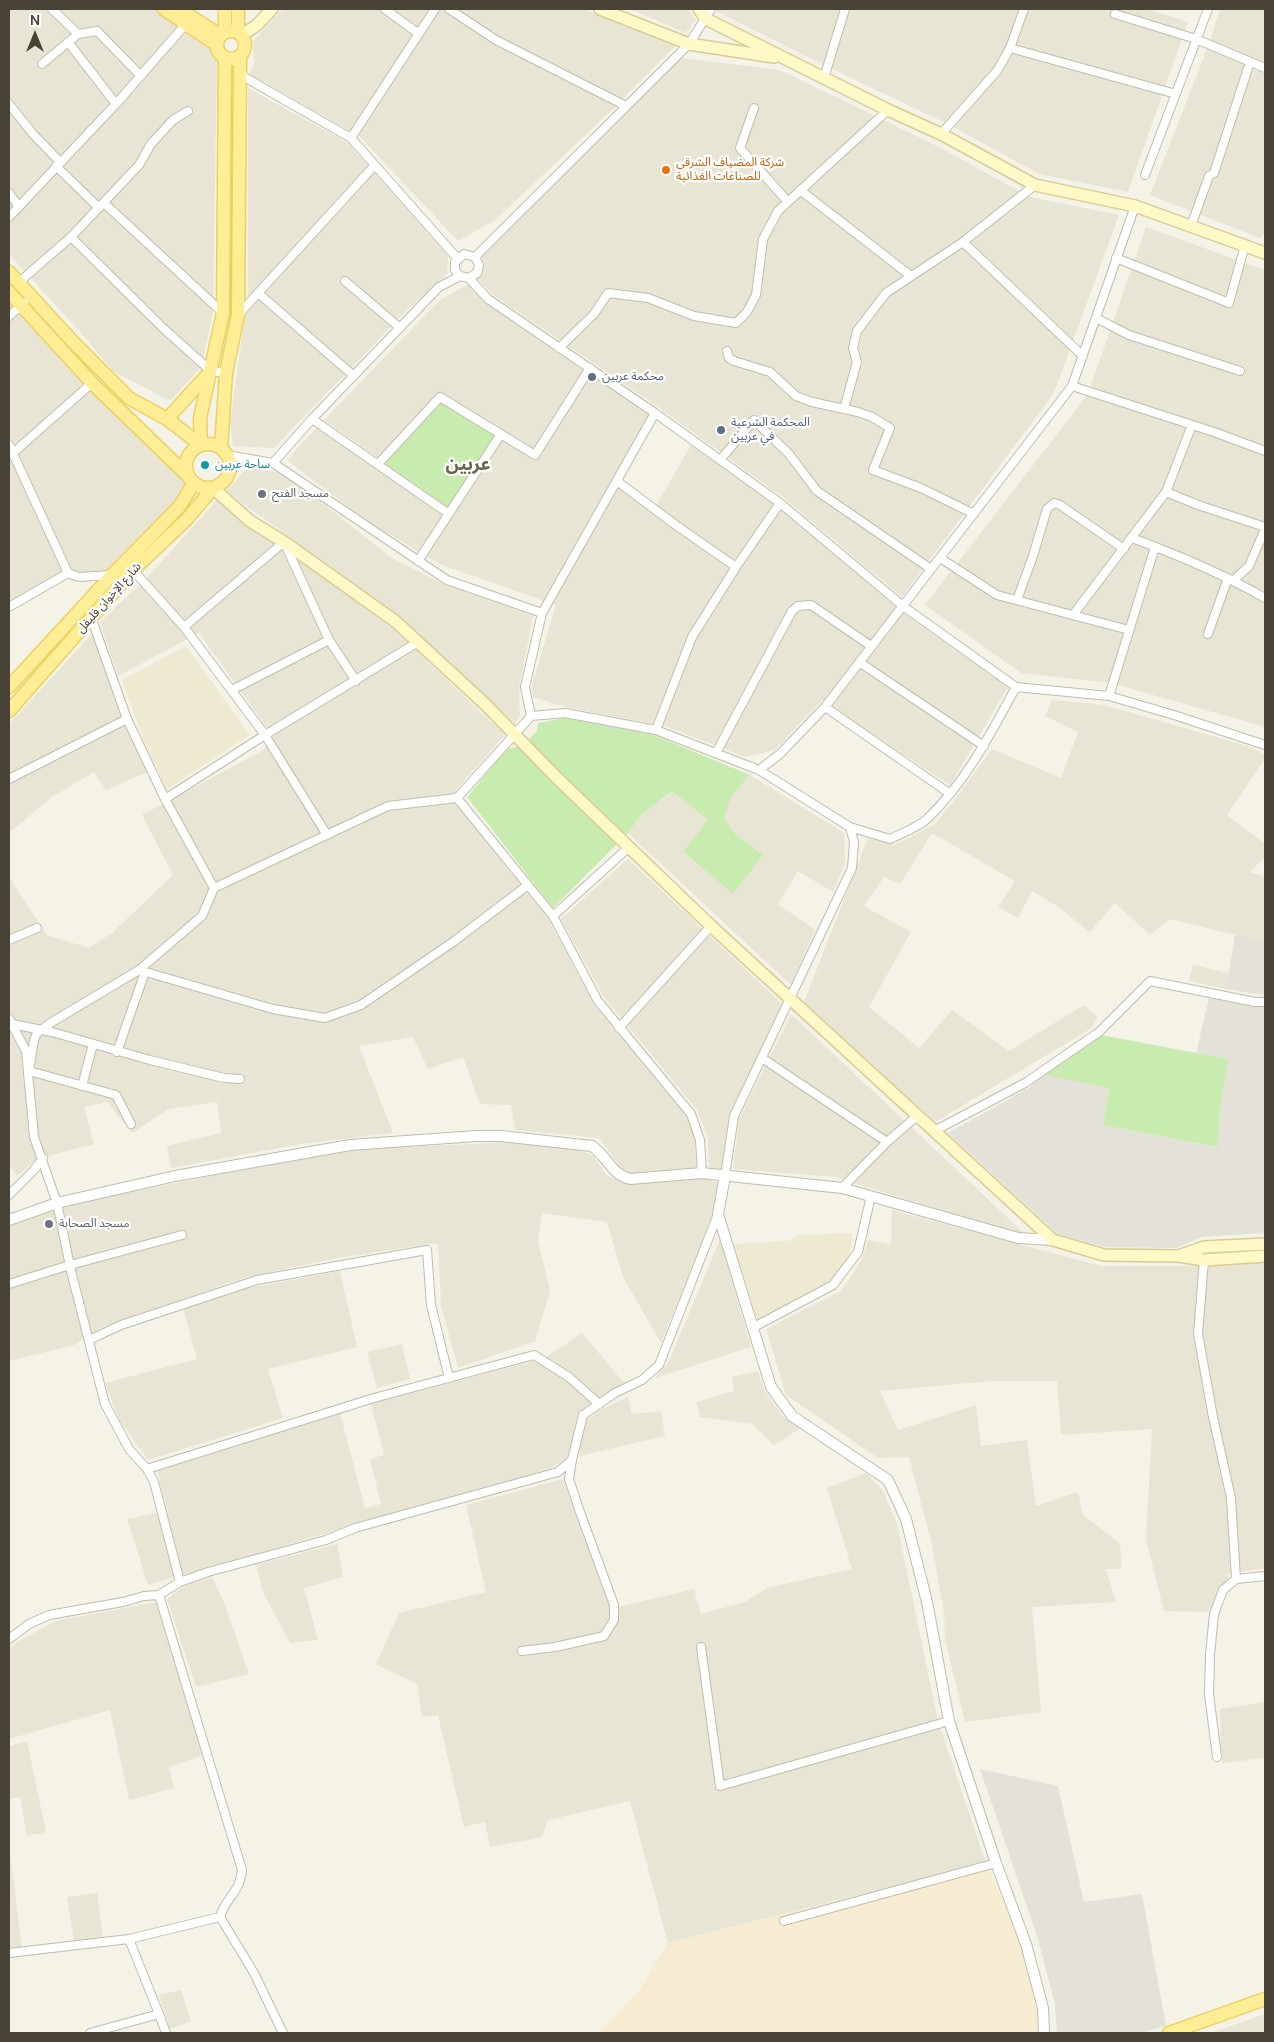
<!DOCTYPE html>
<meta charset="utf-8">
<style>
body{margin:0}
#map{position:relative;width:1274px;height:2042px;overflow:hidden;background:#f5f2e8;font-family:Manrope,sans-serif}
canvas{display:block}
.frame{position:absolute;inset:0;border:10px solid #484336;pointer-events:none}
.north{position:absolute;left:10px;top:10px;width:50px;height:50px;-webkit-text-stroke:4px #fff;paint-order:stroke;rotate:0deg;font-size:14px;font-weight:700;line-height:20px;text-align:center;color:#484336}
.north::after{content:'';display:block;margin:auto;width:18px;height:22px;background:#484336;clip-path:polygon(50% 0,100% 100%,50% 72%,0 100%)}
</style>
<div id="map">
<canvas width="1274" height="2042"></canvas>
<div class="frame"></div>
<div class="north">N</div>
</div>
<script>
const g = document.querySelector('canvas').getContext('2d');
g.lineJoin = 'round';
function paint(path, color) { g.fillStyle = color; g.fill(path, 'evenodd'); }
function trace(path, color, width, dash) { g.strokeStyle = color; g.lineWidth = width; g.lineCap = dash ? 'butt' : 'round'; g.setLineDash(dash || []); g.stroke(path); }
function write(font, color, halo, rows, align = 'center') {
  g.font = font + ' Manrope,"Noto Sans Arabic",sans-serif'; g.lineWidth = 4.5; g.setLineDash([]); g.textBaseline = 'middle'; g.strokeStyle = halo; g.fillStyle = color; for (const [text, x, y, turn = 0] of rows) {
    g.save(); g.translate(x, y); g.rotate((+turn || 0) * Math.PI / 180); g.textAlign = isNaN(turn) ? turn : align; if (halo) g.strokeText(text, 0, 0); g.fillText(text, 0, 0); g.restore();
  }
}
paint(new Path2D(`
 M9,9H157L213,51L217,60L213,313L201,367L170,401L113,371L83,335L9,254Z
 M283,9H584L676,45L615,107L495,220L458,241L359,136L250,74L254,62L253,41Z
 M630,9H688L696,20L686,33Z
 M717,9H1149L1188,22L1128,192L1039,174L948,124L832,69L716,11Z
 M1220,9H1265V234L1260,238L1150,195L1209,44Z
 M681,58L780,70L937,146L1030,197L1119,215L1054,393L902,597L784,498L658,407L492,294L478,279L485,267L482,257Z
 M248,88L348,143L448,256L447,274L403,314L274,448L233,446L230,422L248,294Z
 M1146,227L1265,270V727L1111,683L1021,673L925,605L1088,394Z
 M468,284L485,303L592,377L651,410L612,480L618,488L652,513L691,445L781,509L903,613L1008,687L950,785L822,701L775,750L745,757L666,726L565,707L533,697L532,685L556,605L442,565L365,520L287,460L317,427L450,520L507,434L440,392L378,458L324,420L440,300Z
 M9,299L189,485L179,507L113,574L68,573L9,607Z
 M247,468L285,473L390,557L443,584L533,616L519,688L520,716L515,723L399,617L226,491Z
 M217,500L390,626L505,735L456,790L455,802L513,876L547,917L594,1005L689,1119L695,1140L696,1167L676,1172L626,1174L599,1138L515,1130L511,1105L480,1104L463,1057L428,1069L413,1037L359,1046L393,1133L301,1144L171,1168L167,1146L221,1133L217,1102L169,1109L132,1133L107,1102L84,1107L94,1144L37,1159L17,1176L9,1164V877L47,935L89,948L113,932L173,875L142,815L260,752L275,739L199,633L118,676L100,622L147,578Z
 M93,633L122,714L147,772L106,790L94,772L52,797L9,833V724Z
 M1052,700L1104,705L1251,747L1265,755V758L1227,815L1265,844V857L1250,872L1265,877V939L1235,935L1170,919L1150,935L1115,903L1090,932L1057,906L1032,891L1018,918L998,907L1015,881L932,833L900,884L884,877L864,906L911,932L869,1007L919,1048L952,1010L1009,1051L1084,1005L1098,1017L1090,1029L935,1122L804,1002L868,838L894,845L934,825L953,802L992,749L1061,778L1078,732L1045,716Z
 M750,775L844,833L845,864L833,892L798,871L778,904L815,930L791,985L628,833L641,815L673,791L708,820L683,851L763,855L736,835L724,818L732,795Z
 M628,859L782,1004L729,1115L722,1169L709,1167L708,1138L697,1110L604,997L561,919Z
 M1193,965L1228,973L1226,989L1189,981Z
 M791,1014L1025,1234H1020L834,1177L733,1169L739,1119Z
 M515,1142L578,1150L594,1156L607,1176L629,1183L700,1177L718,1183L715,1212L661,1343L623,1277L607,1222L542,1213L538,1241L550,1291L535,1341L458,1368L441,1306L438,1243L338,1258L246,1277L100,1328L74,1345L9,1361V1224L64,1206L225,1173L362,1149Z
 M892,1210L1101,1266H1209L1265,1262V1568L1226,1574L1233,1588L1206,1612L1164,1611L1146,1539L1152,1429L1061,1435L1057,1381H992L880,1391L898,1430L976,1405L981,1446L1027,1440L1036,1506L1078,1492L1083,1515L1120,1544L1122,1569H1106L1116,1602L1032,1607L1041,1712L965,1722L945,1639L944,1613L932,1545L909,1457L878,1458L786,1395L766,1329L841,1291L861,1261L868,1240L891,1244Z
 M720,1239L751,1347L655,1378L669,1361Z
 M340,1271L357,1347L268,1369L283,1418L148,1460L120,1421L105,1383L197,1359L183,1308L249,1288Z
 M582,1333L624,1383L582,1410L577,1416L568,1457L552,1468L148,1585L127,1519L167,1511L157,1471L340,1413L365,1508L381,1504L370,1459L384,1455L371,1404L545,1358Z
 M402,1344L410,1379L377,1388L367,1352Z
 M758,1371L764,1390L783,1417L801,1428L774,1445L752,1424L700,1417L696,1402L734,1391L732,1377Z
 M628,1397L632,1414L661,1411L665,1436L579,1456L581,1438L587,1420L600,1410Z
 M866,1473L882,1489L897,1524L938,1721L986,1863L668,1943L630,1801L548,1820L542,1837L490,1847L485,1822L464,1827L438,1715L422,1717L417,1684L376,1664L399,1613L486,1592L466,1505L563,1479L610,1609L694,1589L701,1614L745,1602L767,1588L852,1569L827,1488Z
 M337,1544L343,1577L304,1588L318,1640L290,1643L263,1592L256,1565Z
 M212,1577L224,1602L249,1674L196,1687L167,1599L183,1587Z
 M158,1602L204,1755L169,1767L174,1788L129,1800L110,1710L9,1739V1647L55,1621Z
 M1265,1702V1758L1222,1763L1220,1709Z
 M27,1741L46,1832L27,1836L20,1797L9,1799V1746Z
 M9,1853H10L22,1948L9,1949Z
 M97,1893L103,1938L74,1942L67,1897Z
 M181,1990L191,2022L170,2028L159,1995Z
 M1265,2014V2033H1210L1251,2019Z`), '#e9e5d5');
paint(new Path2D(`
 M986,1863L1022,1944L1040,2008L1041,2033H598L639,1991L668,1943Z`), '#f7ecd2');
paint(new Path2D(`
 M1235,935L1265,939V995L1226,989Z
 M1209,998L1253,1007H1265V1233L1202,1237L1176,1248L1106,1247L1058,1234L948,1133L1027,1089L1044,1075L1109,1088L1103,1125L1218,1147L1220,1110L1228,1059L1196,1053Z
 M980,1769L1058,1786L1084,1902L1142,1894L1166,2026L1141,2033H1057L1055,2004L1038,1939Z`), '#e4e1d9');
paint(new Path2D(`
 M186,646L250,735L167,789L144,741L122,680Z
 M853,1233L849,1258L827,1284L758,1323L733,1244L787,1241L799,1235Z`), '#eeead1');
paint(new Path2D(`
 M441,401L496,435L448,508L384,464Z
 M565,718L654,735L750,775L732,795L724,818L736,835L763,855L733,894L683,851L708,820L672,791L641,815L628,833L553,908L467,797L506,749L522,746L537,731L538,723Z
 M1101,1035L1228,1059L1220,1110L1218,1147L1103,1125L1109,1088L1044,1075Z`), '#c8ebaf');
const minor = new Path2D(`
 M52,9L78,34L97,31L141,76
 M385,9L419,34
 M449,9L496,40L626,106
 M1115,14L1196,39L1265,68
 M68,42L116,104
 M1010,48L1176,94
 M42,64L78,34
 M239,74L351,138L457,258
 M824,78L845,9
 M9,104L33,134L60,162
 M754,108L740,148L788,202
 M941,134L997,71L1010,48L1024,9
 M351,138L435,9
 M56,166L99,208
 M1145,175L1208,9
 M800,190L911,276
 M9,193L19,207
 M104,203L223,313
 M9,217L116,104L185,25
 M1191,226L1209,176L1214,173L1250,62
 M71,237L164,329L211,371L226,373
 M963,242L1083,356
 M475,257L689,44L711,9
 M1116,258L1229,303L1245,245
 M469,278L477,273L479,265L475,257L464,254L455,262V270L460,276L469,278L488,299L655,413L780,503L903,606L1016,687L1109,696L1174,715L1265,745
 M345,281L400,328
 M18,283L71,237L139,165L151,144L173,120L188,111
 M258,293L354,376
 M238,315L375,165
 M9,316L24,303
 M1096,318L1129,335L1240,371
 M559,348L594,314L608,293L648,298L694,316L736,323L747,312L756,295L763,239L778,211L888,110
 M727,351L729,358L734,361L770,372L796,396L812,402L858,412L872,417L890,428L873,470L921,488L974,514
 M1072,386L1214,432L1265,451
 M844,409L857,362L853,348L857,331L886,293L963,242L1035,185
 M312,419L449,514
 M9,445L68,573
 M13,453L92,383
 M227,455L273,463L312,419L439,287L460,276
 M720,460L754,420L789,454L817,491L931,569
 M273,463L447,580L542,613
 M378,464L440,397L535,455L590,368
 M617,481L677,526L736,567
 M1166,492L1198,505L1265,527
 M1132,538C1178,555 1223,574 1265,598
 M940,558L997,595L1129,630
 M418,561L501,434
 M133,570L184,627L265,735L327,835
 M1234,580L1249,566L1265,529
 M1017,600L1033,556L1047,509L1054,503L1060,505L1124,549
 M9,607L68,573L79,577L112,575
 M1073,615L1166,492L1192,425
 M91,617L127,719L165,799L214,888
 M184,627L284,542L329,640L356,681
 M1208,634L1228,578
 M859,662L984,746
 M232,690L329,640
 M1109,696L1155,547
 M825,707L949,793
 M531,716L525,687L542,613L655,413
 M656,730L692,637L736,567L780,503
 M716,753L778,637L792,611L798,606L811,605L871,646
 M759,770L780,754L825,707L1072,386L1135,206
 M9,779L127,719
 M457,798L553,916L598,1001L691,1114L700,1140L702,1173
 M165,799L265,735L418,642
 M850,827L890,839C902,833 917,828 927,819C966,782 991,733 1016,687
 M553,916L629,847
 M9,940L37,928
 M139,970L273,1009L325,1018L361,1005L453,942L528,885
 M9,1019L26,1051L34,1137L57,1203L71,1271L105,1404L129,1449L147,1469L154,1482L180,1582
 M12,1024L52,1032L150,1060L224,1078L240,1079
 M619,1028L711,926
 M117,1052L145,972
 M762,1058L887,1142
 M29,1071L34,1040L37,1033L52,1022L139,970L202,916L214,888L388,806L457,798L531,716L565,713L656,730L759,770L850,827L854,842L852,868L734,1116L725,1176
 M29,1071L116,1095L131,1124
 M82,1086L93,1044
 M934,1131L1025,1083L1099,1032L1150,981L1255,1002H1265
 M842,1188L887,1142L917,1116
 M9,1195L34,1170L43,1158
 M1204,1260L1198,1334L1213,1417L1231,1498L1236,1579L1265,1576
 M9,1284L70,1265L182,1235
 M754,1327L833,1285L858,1252L871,1196
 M89,1340L121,1325L257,1280L427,1250L431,1305L449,1378
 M147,1469L374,1398L534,1355L569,1377L599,1404
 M159,1595L242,1870C240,1893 225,1898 220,1917L254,1973L283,2033
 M9,1639L29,1624L49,1615L123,1602L144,1596L159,1595L180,1582L208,1572L326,1540L355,1528L558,1472L572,1460L583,1415L615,1393L642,1380L659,1365L718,1214
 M701,1647L720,1786L949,1721
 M522,1651L555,1647L604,1636L614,1620V1605L580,1512L569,1479L572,1460
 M1217,1757L1209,1694L1210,1655L1214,1614L1223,1590L1236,1579
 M784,1921L996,1863
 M9,1953L129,1939L220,1917
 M159,2014L166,2033
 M90,2033L159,2014L129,1939`);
const tertiary = new Path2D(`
 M725,1176L718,1214L771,1387L792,1416L888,1480L906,1519L927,1602L949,1721L996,1863L1026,1944L1043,2008L1044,2033
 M9,1220L57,1203L175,1176L350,1145L476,1136H501L592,1146C607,1156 611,1174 630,1179L702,1173L842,1188L1018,1238L1053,1240`);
const secondary = new Path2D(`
 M600,9L689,44L774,57
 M699,9L706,19L888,110L941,134L1035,185L1135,206L1265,253
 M242,35L257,25L272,9
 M213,488L250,521L284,542L395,621L486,705L556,777L711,926L1053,1240L1104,1255L1178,1256L1204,1260L1265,1256
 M1181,1255L1204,1247L1265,1244`);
const primary = new Path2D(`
 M164,9L217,45
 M179,9L220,35
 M217 45a14 14 0 1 1 28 0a14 14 0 1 1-28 0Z
 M225,32V9
 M238,32V9
 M9,272L74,343L129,398L167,419L201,445
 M9,292L92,383L188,476
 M167,419L209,373
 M186 466a22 22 0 1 1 44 0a22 22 0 1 1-44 0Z
 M201,445L200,418L223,313L225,58
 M221,448L226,373L238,315L240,56
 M9,687L113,574L179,507L194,483
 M9,711L133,570L187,519L213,488
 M1169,2033L1265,1999`);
trace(minor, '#c1bcaa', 10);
trace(tertiary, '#c1bcaa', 12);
trace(secondary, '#d7cd95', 14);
trace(primary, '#ead161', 15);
trace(minor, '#fff', 8);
trace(tertiary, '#fff', 10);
trace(secondary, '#fff8c7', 11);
trace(primary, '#ffee96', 12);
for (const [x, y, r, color] of [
 [666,170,5,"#e8710a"],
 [592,377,5,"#5c6f8a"],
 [721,430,5,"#5c6f8a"],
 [205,465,5,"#0f9aa8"],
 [262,494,5,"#6b7280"],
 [49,1224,5,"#6b7280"]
]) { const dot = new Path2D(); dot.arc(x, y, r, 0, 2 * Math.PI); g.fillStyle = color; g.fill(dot); trace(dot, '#fff', 2); }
write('12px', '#c56008', '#fff', [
 ["شركة المضياف الشرقي",676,163],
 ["للصناعات الغذائية",676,177]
], 'left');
write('12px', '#4e5e75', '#fff', [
 ["محكمة عربين",602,377],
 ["المحكمة الشرعية",731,423],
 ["في عربين",731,437]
], 'left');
write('12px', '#0d838f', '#fff', [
 ["ساحة عربين",215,465]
], 'left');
write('12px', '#5b616d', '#fff', [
 ["مسجد الفتح",272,494],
 ["مسجد الصحابة",59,1224]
], 'left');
write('12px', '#484336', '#fff', [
 ["شارع الإخوان فليفل",109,598,-48]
]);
write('bold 18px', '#6c634d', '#fff', [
 ["عربين",468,465]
]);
</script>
